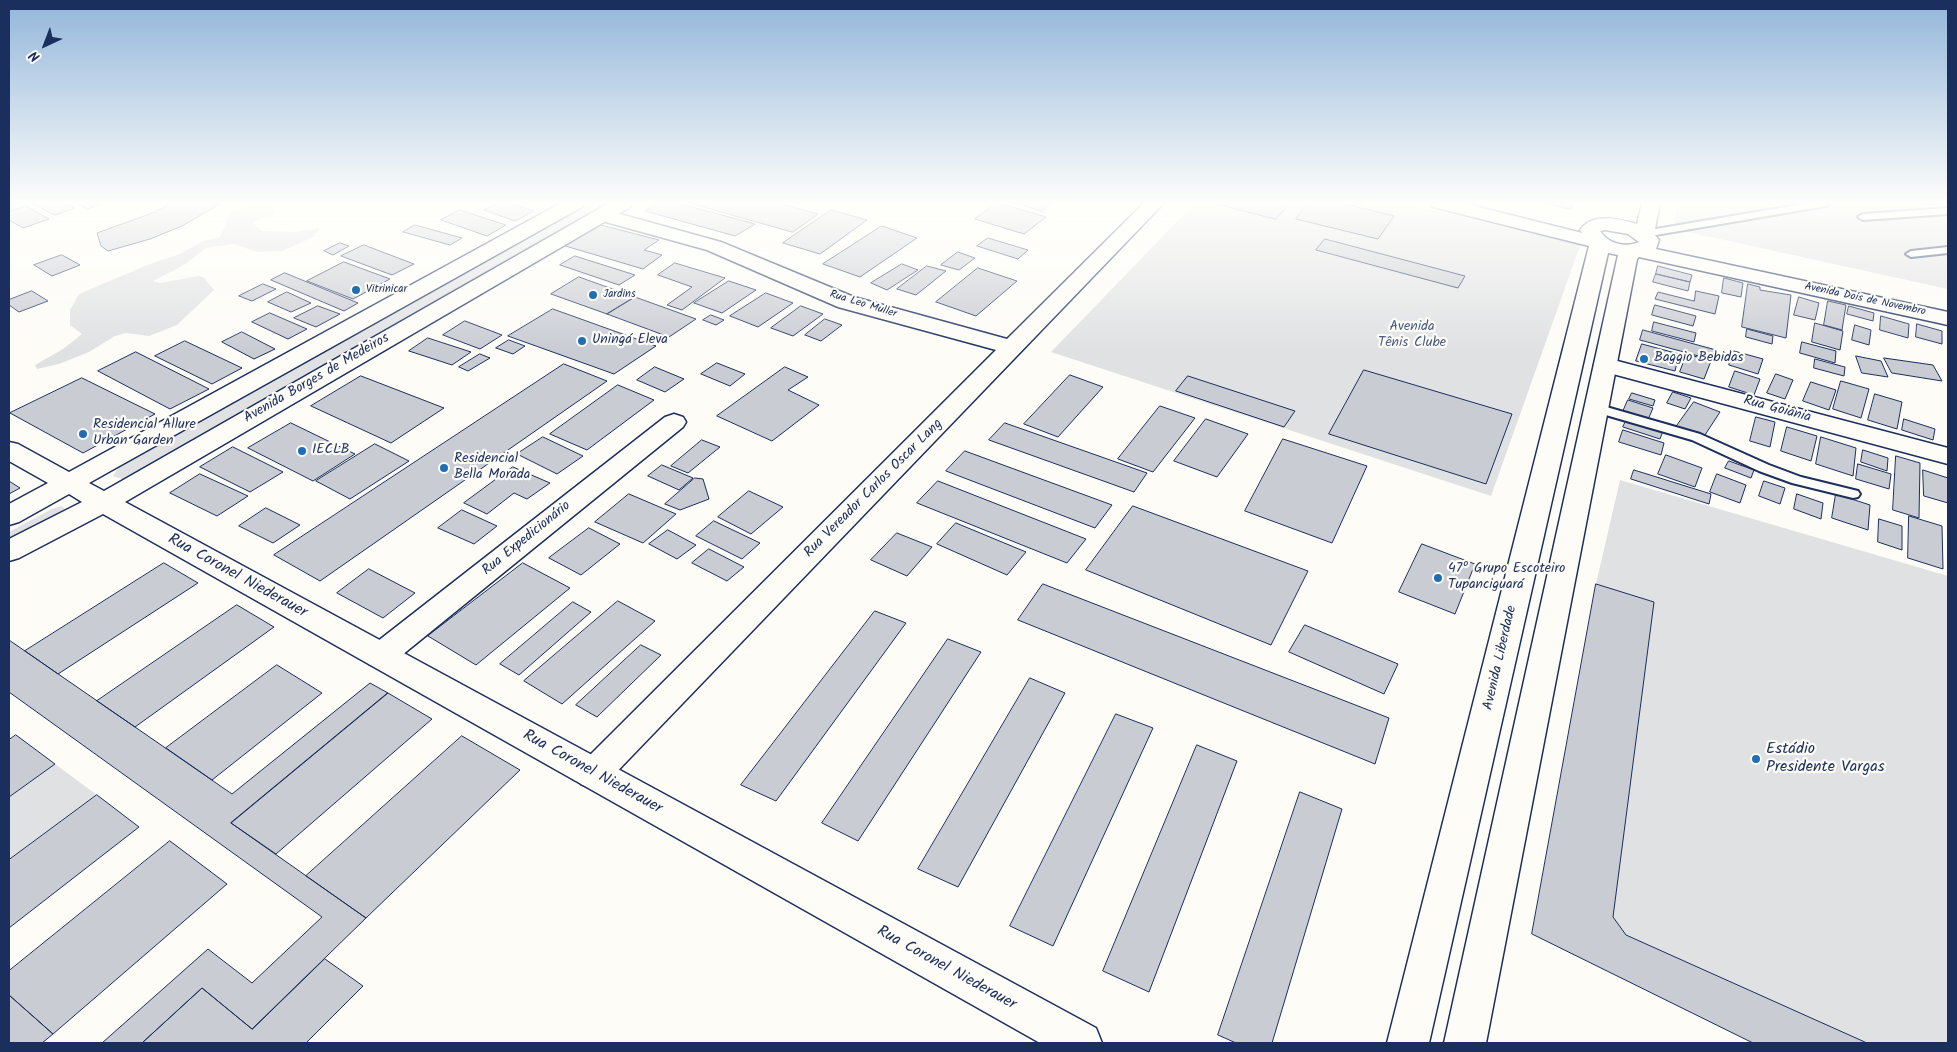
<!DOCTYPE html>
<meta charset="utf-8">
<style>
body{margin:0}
#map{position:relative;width:1957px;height:1052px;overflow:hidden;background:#fdfcf7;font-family:Kalam,sans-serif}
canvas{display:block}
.frame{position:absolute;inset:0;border:10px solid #1b2f5e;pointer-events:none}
.north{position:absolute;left:20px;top:20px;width:50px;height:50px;-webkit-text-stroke:4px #fdfcf7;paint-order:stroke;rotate:223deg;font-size:14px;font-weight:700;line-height:20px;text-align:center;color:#1b2f5e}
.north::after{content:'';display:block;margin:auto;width:18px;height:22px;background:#1b2f5e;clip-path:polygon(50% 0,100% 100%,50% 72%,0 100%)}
</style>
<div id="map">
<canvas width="1957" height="1052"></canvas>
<div class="frame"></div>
<div class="north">N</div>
</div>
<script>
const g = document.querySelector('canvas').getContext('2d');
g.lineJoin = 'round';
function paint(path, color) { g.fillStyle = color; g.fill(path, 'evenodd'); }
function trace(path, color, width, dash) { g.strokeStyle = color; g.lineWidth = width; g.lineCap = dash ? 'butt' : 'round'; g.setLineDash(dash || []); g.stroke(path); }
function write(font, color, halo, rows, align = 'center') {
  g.font = font + ' Kalam,sans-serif'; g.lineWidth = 4.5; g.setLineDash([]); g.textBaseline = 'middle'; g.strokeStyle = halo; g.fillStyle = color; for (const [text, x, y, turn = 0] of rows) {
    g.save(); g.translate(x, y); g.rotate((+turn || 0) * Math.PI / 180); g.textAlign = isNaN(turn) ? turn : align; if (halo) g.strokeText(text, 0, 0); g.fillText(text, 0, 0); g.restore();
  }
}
paint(new Path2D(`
 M272,203L275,214L252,222L262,231L294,232L321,228L313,237L282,251L257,252L234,244L206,248L184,265L153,281L160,283L199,276L204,278L214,290L177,325L149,336L126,333L115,336L89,352L59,364L37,369L35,365L63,349L82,334L70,325V310L79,294L150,264L180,254L203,241L220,237L231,212L254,204Z
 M588,203H610L125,480L113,476L119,467Z
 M1195,203H1400L1581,243L1491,496L1051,352Z
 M1677,203H1948V289L1674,229Z
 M1620,480L1948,576V1043H1753L1532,934L1596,584Z
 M62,506L65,509L9,540V532L52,509Z
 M55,764L97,795L9,860V797Z`), '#e0e1e3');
const building = new Path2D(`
 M32,203H65L75,208L55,215Z
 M76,203H103L88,209Z
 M172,203L220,204L182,226L150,239L108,251L101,246L97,233L155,212Z
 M499,203H510L534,211L515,221L484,210Z
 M659,203H677L755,224L735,236L645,211Z
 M690,203H778L818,214L793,232Z
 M997,203H999L1046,217L1024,234L975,219Z
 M1015,203H1052L1042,211Z
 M1213,203H1290L1276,219Z
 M1309,203H1341L1394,216L1378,239L1296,219Z
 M1543,203H1567L1573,204L1571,209Z
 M26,206L49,219L23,228L9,220V212Z
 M460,210L506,225L487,236L441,220Z
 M831,210L867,220L820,254L783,243Z
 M597,224L659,240L644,250L662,255L643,269L562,245Z
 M415,225L462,238L450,245L403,232Z
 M882,226L917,238L860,277L823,264Z
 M988,238L1028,250L1018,259L977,246Z
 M1325,239L1465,276L1458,288L1316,250Z
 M340,243L349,246L333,255L324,251Z
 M364,245L414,264L392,275L341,256Z
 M958,252L975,258L959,270L941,265Z
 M62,255L80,265L52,276L34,265Z
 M575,256L635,275L619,285L560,265Z
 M344,262L390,279L353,299L307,281Z
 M675,263L725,278L682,310L667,305L692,287L658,275Z
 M902,264L918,270L887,290L871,283Z
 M927,266L946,271L916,295L897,289Z
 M1658,266L1692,275L1690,282L1656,274Z
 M978,268L1017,281L976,316L936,302Z
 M285,273L358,303L344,311L271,280Z
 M1656,274L1690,282L1688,291L1653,282Z
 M579,277L635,297L607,314L551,294Z
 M1724,278L1743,283L1741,297L1722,293Z
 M729,281L756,290L722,313L694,303Z
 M263,284L276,289L252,301L239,296Z
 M1748,284L1760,287V290L1791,295L1786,338L1742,327Z
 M32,291L48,301L19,312L9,305V300Z
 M1696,291L1719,296L1715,314L1655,299L1658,292L1694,301Z
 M287,292L311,303L291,312L268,302Z
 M766,293L793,303L758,327L730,316Z
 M635,297L696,319L669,337L607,314Z
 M1799,297L1819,303L1815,320L1794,315Z
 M1828,301L1846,305L1842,330L1824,325Z
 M1655,305L1696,316L1693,326L1652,315Z
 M318,306L340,314L316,327L294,318Z
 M801,306L823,314L793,336L771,328Z
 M1849,306L1874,313L1873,321L1847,314Z
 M553,309L656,346L614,374L508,336Z
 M270,313L307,329L288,339L252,322Z
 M711,315L724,320L716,325L703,320Z
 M1881,316L1909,324L1908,338L1880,330Z
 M825,319L842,325L821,341L805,335Z
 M465,321L502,335L480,349L443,335Z
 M1654,322L1696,333L1694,342L1652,331Z
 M1815,323L1843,331L1840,350L1812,342Z
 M1917,324L1942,331V344L1916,337Z
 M1855,325L1871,330L1869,345L1852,340Z
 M1747,329L1773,336L1772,344L1746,337Z
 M1643,330L1716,350L1713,360L1640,340Z
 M242,332L275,349L254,359L222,342Z
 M428,338L471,352L452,365L409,351Z
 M509,340L525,346L513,354L496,348Z
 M185,341L242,368L212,384L155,356Z
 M1802,342L1836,351L1835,363L1800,353Z
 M1642,344L1679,354L1675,371L1636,361Z
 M1734,351L1763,359L1758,374L1729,365Z
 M136,352L209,389L170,409L98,371Z
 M480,354L490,358L468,371L459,367Z
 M1687,354L1711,361L1704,379L1680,372Z
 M1856,356L1881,361L1888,377L1862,373Z
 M1884,358L1933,365L1942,381L1892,373Z
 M1815,359L1845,367L1844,376L1814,368Z
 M717,363L745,374L730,386L701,374Z
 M564,364L607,381L320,581L274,555Z
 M655,367L684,379L665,392L637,380Z
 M785,367L808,377L788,390L819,405L772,441L717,416Z
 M1364,370L1512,414L1486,484L1329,434Z
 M1735,371L1760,379L1754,395L1729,387Z
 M1776,374L1793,380L1785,399L1767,393Z
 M1070,375L1103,387L1058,437L1024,424Z
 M361,376L444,408L391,443L311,406Z
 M1188,376L1295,411L1284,427L1176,391Z
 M82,378L155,414L83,453L10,413Z
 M1841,381L1869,389L1861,418L1833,409Z
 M1811,382L1836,390L1829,410L1803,401Z
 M618,385L654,400L587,450L550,434Z
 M1673,392L1691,398L1685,409L1667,403Z
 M1632,393L1655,400L1653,406L1629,399Z
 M1875,394L1902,402L1897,429L1868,420Z
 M1628,400L1653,408L1647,422L1622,414Z
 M1694,402L1720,412L1703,438L1676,427Z
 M1160,406L1195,418L1153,472L1118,459Z
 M1756,417L1775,422L1770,447L1750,441Z
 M1206,419L1248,434L1217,477L1174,461Z
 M1627,419L1663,431L1660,439L1623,427Z
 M1904,419L1935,429L1933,440L1902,430Z
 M291,423L355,454L313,481L248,448Z
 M1005,423L1147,473L1134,492L989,440Z
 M1787,427L1817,436L1811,461L1781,451Z
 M1623,430L1664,443L1661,455L1619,442Z
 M543,437L583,456L557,474L517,454Z
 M1821,437L1856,448L1853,476L1816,464Z
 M1283,439L1367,466L1332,543L1245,511Z
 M702,440L720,447L688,473L671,466Z
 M375,444L409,461L350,499L316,481Z
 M233,447L283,472L250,492L200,467Z
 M1863,450L1888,458L1887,471L1861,462Z
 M965,451L1112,505L1095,528L946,471Z
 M1666,455L1702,468L1695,487L1658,474Z
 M1896,456L1920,463L1919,518L1893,510Z
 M1729,461L1754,470L1751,478L1725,468Z
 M1858,464L1891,474L1889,489L1856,479Z
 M662,465L693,478L679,490L648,476Z
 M513,467L550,483L527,499L514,493L487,514L464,503Z
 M1634,470L1711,494L1709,504L1631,479Z
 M1923,470L1948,478V503L1924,496Z
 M200,474L248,496L217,516L170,493Z
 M1717,474L1746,485L1740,503L1710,492Z
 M695,478L703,479L709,499L680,510L665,504Z
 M9,481L20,488L9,494Z
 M938,481L1086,539L1067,563L917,503Z
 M1764,481L1785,488L1780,504L1759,496Z
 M749,491L783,507L751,534L718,517Z
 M629,494L676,514L643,543L595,522Z
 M1797,494L1823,503L1821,519L1794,509Z
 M1836,494L1870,505L1868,530L1832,518Z
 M1133,506L1308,571L1271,645L1086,570Z
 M266,508L300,525L273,543L239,526Z
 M462,510L497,526L474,544L438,528Z
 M1909,516L1942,526L1943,569L1908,558Z
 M1879,519L1902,526V550L1878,542Z
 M714,521L760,543L742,559L696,536Z
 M956,523L1026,552L1007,575L937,544Z
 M589,528L620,544L581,575L549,558Z
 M668,530L696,545L677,559L649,544Z
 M897,533L932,547L907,576L871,560Z
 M1422,544L1475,564L1455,614L1399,592Z
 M709,549L744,567L727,581L692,563Z
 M164,563L198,583L58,674L25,651Z
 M523,563L570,588L476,665L428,636Z
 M369,569L415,593L383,618L337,593Z
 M1043,584L1389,718L1375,764L1018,620Z
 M1596,584L1654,602L1613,917L1626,935L1867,1043H1753L1532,934Z
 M618,601L655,621L562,704L524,681Z
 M573,602L591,612L519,675L500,664Z
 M237,605L274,627L135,727L97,701Z
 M875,611L906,623L776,801L741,785Z
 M1305,625L1398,664L1384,694L1289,652Z
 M948,639L981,652L858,841L822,823Z
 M9,640L232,794L370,683L388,693L231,823L366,918L252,1029L202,988L142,1043H102L208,949L252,983L322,917L9,692Z
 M641,645L661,655L597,717L576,705Z
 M277,665L322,693L212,780L166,748Z
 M1030,678L1065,693L958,887L918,869Z
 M388,693L432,719L276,854L231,823Z
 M1116,714L1153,728L1053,946L1010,926Z
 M16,735L55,764L9,797V740Z
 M462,736L520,770L366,918L306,876Z
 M1197,745L1237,761L1149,992L1103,971Z
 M1300,792L1342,809L1272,1043H1236L1218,1035Z
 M97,795L139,827L9,928V860Z
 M170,841L227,884L53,1034L9,995V971Z
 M325,959L363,986L306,1043H142L202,988L252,1029Z
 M9,995L53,1034L42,1043H9Z`);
paint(building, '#c9ccd3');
trace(building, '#1b2f5e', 1);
const lane = new Path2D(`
 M1809,203H1831L1826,206L1644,237L1639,234L1644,231Z
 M1948,208V214L1863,220L1858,217L1863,214Z
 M1948,247V253L1911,257L1906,254L1911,251Z
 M1596,404L1700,434L1769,465L1801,477L1858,491L1860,494L1858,497L1853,498L1792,483L1759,471L1692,440L1592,411L1590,408Z`);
const street = new Path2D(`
 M1144,203H1164L605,784L593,789L581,784L576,774L581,764L996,350L838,307L707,250L595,219L593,215L595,211L602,209L721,242L854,297L1007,339Z
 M1606,358L1948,448V464L1598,370L1594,365L1598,360Z
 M674,414L683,417L686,422L683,427L391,664L380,668L369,664L364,656L369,648L665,417Z`);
const secondary = new Path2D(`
 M561,203H584L582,207L89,483L104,491L609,203H632L630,207L125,502L1096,1028L1102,1043H1040L103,514L19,558L9,561V539L82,502L69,494L19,522L9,525V504L48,483L9,461V442L18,444L69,472Z
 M1431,203H1463L1582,233L1580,230C1593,212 1619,219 1637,224L1642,203H1660L1654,234L1659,240L1656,249L1948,312V325L1639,257L1637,259L1486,1043H1444L1618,255L1608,253L1429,1043H1387L1589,246L1433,207ZM1605,230L1628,234L1639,242C1626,248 1608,244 1600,231Z`);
trace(lane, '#1b2f5e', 4);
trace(street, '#1b2f5e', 3);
trace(secondary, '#1b2f5e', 3);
paint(lane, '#fdfcf7');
paint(street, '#fdfcf7');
paint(secondary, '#fdfcf7');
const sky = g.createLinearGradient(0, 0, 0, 350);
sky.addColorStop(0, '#93b6da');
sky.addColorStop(0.58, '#fefefb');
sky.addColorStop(1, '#fefefb00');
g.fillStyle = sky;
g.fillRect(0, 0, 1957, 350);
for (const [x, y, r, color] of [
 [356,290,5,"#1f6fb2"],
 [593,295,5,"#1f6fb2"],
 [582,341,5,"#1f6fb2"],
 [1644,359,5,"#1f6fb2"],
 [83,434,5,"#1f6fb2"],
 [302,451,5,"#1f6fb2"],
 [444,468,5,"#1f6fb2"],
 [1438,578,5,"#1f6fb2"],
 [1756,759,5,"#1f6fb2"]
]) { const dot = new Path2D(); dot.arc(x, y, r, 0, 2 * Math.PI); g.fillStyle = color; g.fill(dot); trace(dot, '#fdfcf7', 2); }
write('11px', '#1b2f5e', '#fdfcf7', [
 ["Vitrinicar",366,290],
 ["Jardins",603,295]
], 'left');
write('11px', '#1b2f5e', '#fdfcf7', [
 ["Avenida Dois de Novembro",1865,300,12],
 ["Rua Leo Muller",863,305,17]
]);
write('14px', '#4c5c7f', '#fdfcf7', [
 ["Avenida",1412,328],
 ["Tênis Clube",1412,344]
]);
write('14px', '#1b2f5e', '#fdfcf7', [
 ["Uningá Eleva",592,341],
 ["Baggio Bebidas",1654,359],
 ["Residencial Allure",93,426],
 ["Urban Garden",93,442],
 ["IECLB",312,451],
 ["Residencial",454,460],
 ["Bella Morada",454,476],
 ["47º Grupo Escoteiro",1448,570],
 ["Tupanciguará",1448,586]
], 'left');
write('14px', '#1b2f5e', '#fdfcf7', [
 ["Avenida Borges de Medeiros",317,379,-30],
 ["Rua Goiânia",1777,410,15],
 ["Rua Vereador Carlos Oscar Lang",874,489,-45],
 ["Rua Expedicionário",527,539,-39],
 ["Avenida Liberdade",1501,658,-77]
]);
write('16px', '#1b2f5e', '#fdfcf7', [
 ["Rua Coronel Niederauer",237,577,29],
 ["Rua Coronel Niederauer",592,773,29],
 ["Rua Coronel Niederauer",946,969,29]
]);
write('16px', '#1b2f5e', '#fdfcf7', [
 ["Estádio",1766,750],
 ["Presidente Vargas",1766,768]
], 'left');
</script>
